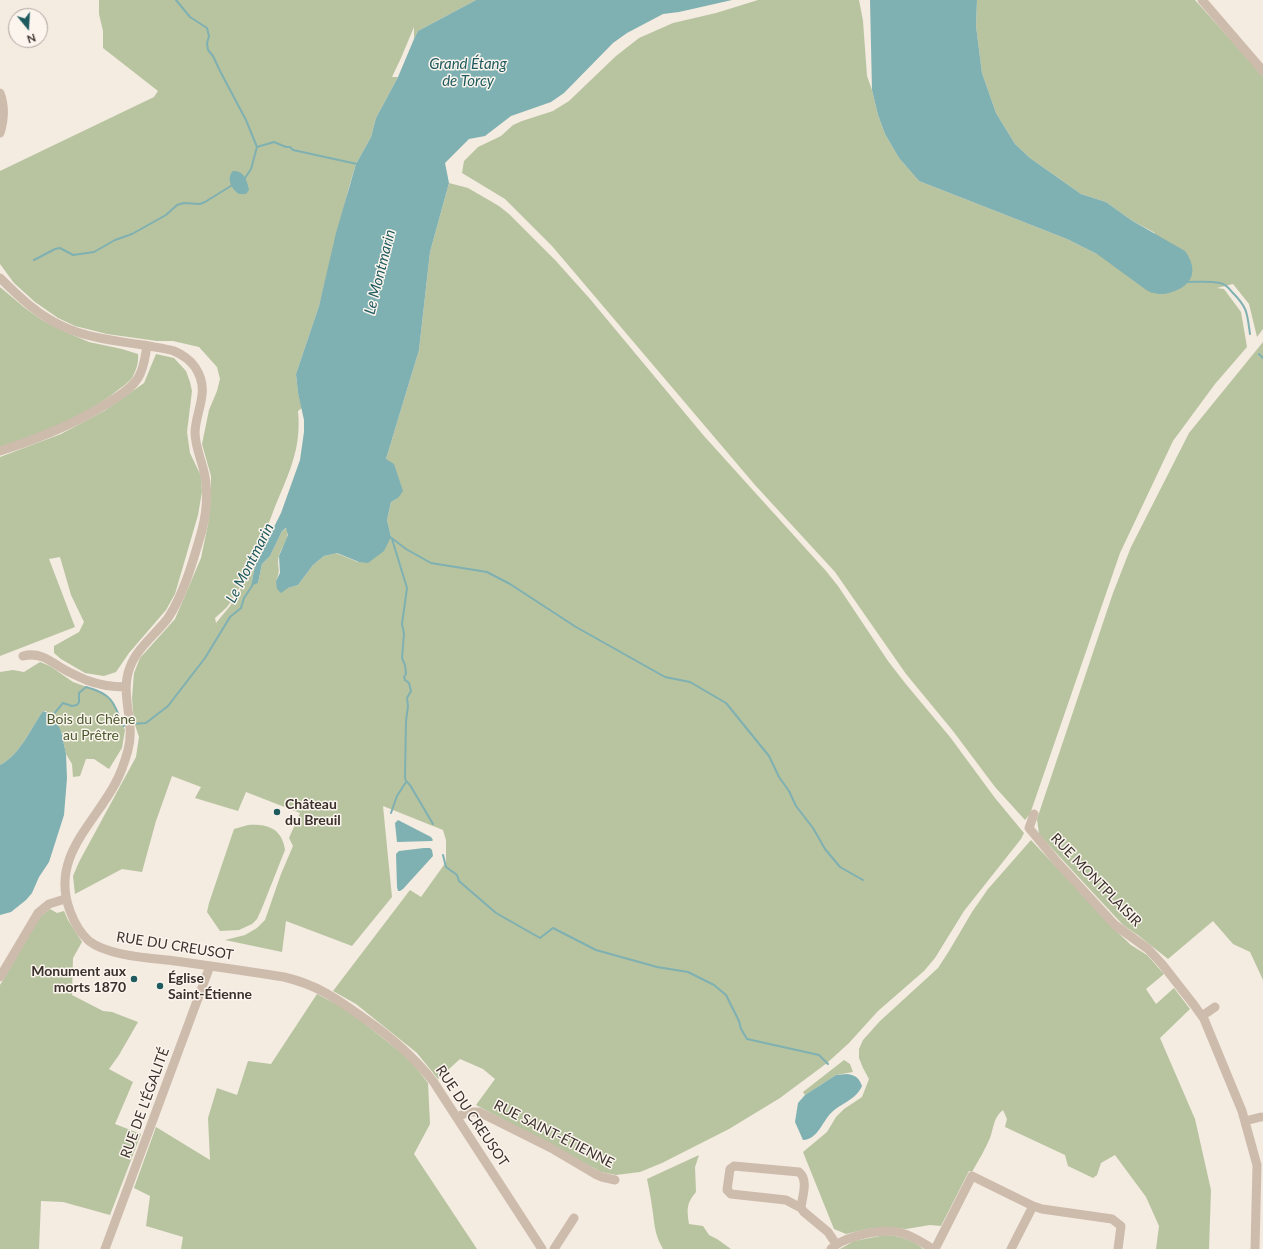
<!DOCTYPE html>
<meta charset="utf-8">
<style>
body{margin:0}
#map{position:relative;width:1263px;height:1249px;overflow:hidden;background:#f4ebe1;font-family:Lato,sans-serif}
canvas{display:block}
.north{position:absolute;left:8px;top:8px;width:40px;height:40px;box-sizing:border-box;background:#fbf5ee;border:1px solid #aea6a0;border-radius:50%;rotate:162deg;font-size:11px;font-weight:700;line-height:16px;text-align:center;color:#3b302b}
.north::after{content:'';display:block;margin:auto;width:14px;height:18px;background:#1f5a5e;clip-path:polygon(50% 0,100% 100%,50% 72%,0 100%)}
</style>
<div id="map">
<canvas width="1263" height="1249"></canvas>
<div class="north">N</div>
</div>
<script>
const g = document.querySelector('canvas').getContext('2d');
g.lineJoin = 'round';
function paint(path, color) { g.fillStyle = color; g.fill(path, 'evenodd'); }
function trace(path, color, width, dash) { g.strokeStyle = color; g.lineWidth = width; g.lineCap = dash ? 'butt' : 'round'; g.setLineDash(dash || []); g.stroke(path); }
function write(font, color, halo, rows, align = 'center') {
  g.font = font + ' Lato,sans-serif'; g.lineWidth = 3; g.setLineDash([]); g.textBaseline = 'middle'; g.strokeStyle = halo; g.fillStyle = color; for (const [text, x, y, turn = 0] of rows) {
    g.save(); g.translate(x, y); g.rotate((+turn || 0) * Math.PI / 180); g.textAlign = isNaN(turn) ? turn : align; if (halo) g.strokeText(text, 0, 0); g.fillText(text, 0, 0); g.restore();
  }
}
paint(new Path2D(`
 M99,0H476L418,31L414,39V27L401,58L392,77H398L376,118L371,137L356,164L349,187L319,306L296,374L298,393L302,408L298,411C302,451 287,476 273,512C261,543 249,576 230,603C226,609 220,613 215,618L216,623L230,606L255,565L252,581L258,583L262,564L270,556L282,531L287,528C290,540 282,545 279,556C276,566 282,569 276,581L288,588L298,585L313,565L324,556L336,553L358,562L391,537L387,520L391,502L398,498L386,459L419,350L430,252L449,183L468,188L499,206L509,214L556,261L590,299L704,436L826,571L838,586L888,661L905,683L950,737L995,798L1024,833L1021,839L964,911L935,958L924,971L878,1011L849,1043L827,1063L780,1098L729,1129L662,1163L640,1172L616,1175L601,1172L476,1105L495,1079L483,1069L460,1059L438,1079L417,1053L356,1004L333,991L410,890L421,897L446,862V840L443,830L383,806L392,897L352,946L286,921L282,952L225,940L245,935L257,928L265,920L281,874L293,846L289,838L300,813L246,792L238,811L195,798L201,787L172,776L156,821L142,872L122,869L75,894L73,876L79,862L136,757L139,737L134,722L132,698L134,673L140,658L175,619L201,558L208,524L211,497V476L202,444L209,410L217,391L220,379L217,367L199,347L173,341H157L107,334L75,326L58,318L35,302L14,283L0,264V171L154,97L158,91L103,48V31L99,14Z
 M758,0H859L863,21L867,76L872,90L878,115L885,134L899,158L919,181L1067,239L1097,254L1155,233L1131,220L1106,202L1081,194L1030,158L1015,144L996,113L982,73L976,26L977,0H1195L1263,76V329L1257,337L1249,304L1233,284L1217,288L1224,289L1241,312L1247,347L1215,384L1173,441L1120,553L1030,814L1025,820L995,787L953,731L906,674L835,572L755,485L552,246L505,199L462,173L464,161L478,147L501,136L513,125L522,121L553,111L569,101L616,56L639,38L673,23L716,13Z
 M0,287L25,308L42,320L61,330L89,342L122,349L138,354C139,362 136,371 132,378C127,384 119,389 113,394C79,419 40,434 0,447Z
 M1263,342V980L1250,952L1233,944L1213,921L1168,959L1139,936L1123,925L1057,854L1039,834L1037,819L1113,593L1131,547L1189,433Z
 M156,354L174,358L186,371L190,382L192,391L187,432L190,453L201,476L202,492L198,515L175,594L166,610L129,653L116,672L104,676L85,673L61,659L54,653V646L79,632L84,622L71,595L60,557L49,559L75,627L0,656V457L61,434L104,411L127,395L144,383Z
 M40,662L50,666L73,682L104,693L114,703L125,730L122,748L109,769L94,759H86L80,776L73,777L72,764L66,754L61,731L46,711H43C31,728 20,755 0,765V672L13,670L24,672Z
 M248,825C267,824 282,828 285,850L262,908L257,919L252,924L239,930L220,931L207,912L209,903L234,829Z
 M1031,840L1112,927L1131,945L1147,955L1164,974L1146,989L1156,1004L1174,988L1190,1009L1160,1038L1195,1119L1211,1190L1209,1249H1156L1159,1226L1146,1197L1115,1155L1101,1163L1097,1175L1093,1178L1068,1166L1065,1155L1005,1127L1007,1119L1003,1110C993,1118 994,1127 990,1138C985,1150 978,1161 972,1172L969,1171L941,1226L930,1225L906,1229L886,1227L867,1229L846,1234L834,1229L803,1152L827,1132L836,1117L844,1109L862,1097L869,1079L863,1068L859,1058V1049L863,1040L880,1021L938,968L949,951L972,912L988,889Z
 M50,909L57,913L64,911L68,920L82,942L73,958L72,995L103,1011L112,1012L138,1022L119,1055L109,1069L133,1082L115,1124L141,1134L110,1215L63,1202L41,1201L39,1249H0V985L40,917Z
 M317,994L346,1009L389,1043L410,1060L428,1083L430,1124L414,1154L477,1249H181L183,1237L146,1226L150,1196L134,1188L156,1127L210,1160L208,1118L217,1088L237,1095L248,1061L271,1064Z
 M844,1060L850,1064L853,1072L836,1075L805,1095L803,1092Z
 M699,1155L695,1167L696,1192C686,1204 687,1209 689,1224L703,1226L709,1235L717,1239L731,1249H663C654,1233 655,1225 652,1207C651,1198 649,1189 647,1179Z
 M885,1235C897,1235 914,1240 923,1249H840L854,1241Z`), '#b8c4a0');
paint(new Path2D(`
 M476,0H732L679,12L663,14L627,33L613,43L564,93L551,102L511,116L485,136L469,139L445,163L449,183L430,252L419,350L386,459L394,464L403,491L398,498L391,502L387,520L391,537L384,551L368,563L359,562L337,553L324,556L313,565L298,585L288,588L281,593L277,589L276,581L280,573L279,556L288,535L286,528L282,531L270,556L262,564L258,583L253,585L252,581L255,565L281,513L300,460L304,432V420L298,393L296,374L319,306L336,233L356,164L371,137L376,118L398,77L414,39L418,31Z
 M870,0H977L976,26L982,73L996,113L1015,144L1030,158L1081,194L1106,202L1131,220L1185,251C1198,269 1194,285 1172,292C1167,294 1160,295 1154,293C1151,293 1148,291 1145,289L1097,254L1067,239L919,181L899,158L885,134L878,115L872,90Z
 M233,171C244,170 247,180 249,190L246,194H239C231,189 226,178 233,171Z
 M43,711L53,715L61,731L66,754L67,778L64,815L49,862L39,877L32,893L26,900L11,912L0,915V765C20,755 31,728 43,711Z
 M398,820L431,837L433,840L432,841L397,842L395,823Z
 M424,848H430L432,850L433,856L403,889L400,891H398L397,887L396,854L399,851Z
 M847,1074C856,1075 859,1078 862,1086C856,1100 841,1103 831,1113C822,1122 818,1139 803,1140L795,1122L798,1103L805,1095L836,1075Z`), '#7fb0b2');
trace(new Path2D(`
 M176,0L190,17L207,28L209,36L207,43L208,50L213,56L220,71L246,120L257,147L251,169L245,178
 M257,147L274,142L286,147H290L293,150L357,164
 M34,260L55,249L60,248L73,255L94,252L115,240L132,234L166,215L177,205L184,203L200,204L205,202L234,184
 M1188,282C1199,282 1209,281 1220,283C1225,284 1229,288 1232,292C1248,308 1247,313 1250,334
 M1259,354L1263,358
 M389,536L406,549L431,563L487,572L510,584L576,627L665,677L690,682L726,703L769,756L779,777L789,791L796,806L813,828L825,849L840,867L863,880
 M392,539L407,588L402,624L404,634L402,658L405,665L406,674L404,677L405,680L409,683L411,691L407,698L408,706L406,721L405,778L406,781L410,785L433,824
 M53,717V715L63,703L72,706L77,705L79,702V693L86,687C112,694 114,702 123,726L127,725
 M132,724L146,723L168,706L205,658L230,617L241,608L244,598L252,586L253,582
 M391,813L397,796L406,782
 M443,855L446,867L457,875L459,881L496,913L540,938L553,928L596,950L657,967L688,972L714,985L726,995L739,1021L741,1029L747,1039L819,1055L828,1064`), '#7fb0b2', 2);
trace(new Path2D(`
 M1202,0L1263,71
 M0,93C5,106 4,120 0,133
 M0,278C18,296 38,315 62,326C87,338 116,341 143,345C153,347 164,348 174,351C181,354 190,360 195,367C211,391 196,409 195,432C195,445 200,456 203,468C209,489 207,510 202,530C194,558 184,594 168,618C156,634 137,648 130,667C119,695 136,722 128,750C125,761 121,773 115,784C93,825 50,858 70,911C74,922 80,933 89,941C108,956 151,958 175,961C211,966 247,971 284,977C318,985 337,999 365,1019C391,1037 413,1056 433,1081L542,1249
 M0,451C41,438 82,421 117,397C125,392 133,386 138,378C144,369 145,357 147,346
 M23,656C38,652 48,659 60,667C68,672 77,676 86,680C99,685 112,687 126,687
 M1034,814L1029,828L1058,863L1115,925L1148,949L1162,964L1194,1005L1204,1019L1242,1111L1257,1165L1255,1249
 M0,977L38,913L49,904L65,899
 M1202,1016L1215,1007
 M458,1117L467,1112H479L551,1148L595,1174L602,1177L615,1180
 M1245,1121L1261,1117
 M801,1208C802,1197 809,1180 799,1172L734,1166L730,1169L727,1190L731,1194L786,1200L801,1208L804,1212L828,1232L836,1244
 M105,1249L210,966
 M554,1249L574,1218
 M831,1249C844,1236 885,1227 902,1233C913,1236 923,1243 933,1249
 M935,1249L972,1176L1033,1206L1042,1209L1112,1219L1121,1226L1118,1249
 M1011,1249L1033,1206`), '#cdbbac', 9);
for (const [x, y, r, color] of [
 [277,812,4,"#1f5a5e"],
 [134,979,4,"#1f5a5e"],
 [160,986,4,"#1f5a5e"]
]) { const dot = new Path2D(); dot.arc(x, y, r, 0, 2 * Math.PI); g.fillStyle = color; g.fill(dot); trace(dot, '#fbf5ee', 1.5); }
write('14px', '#4a5a2e', '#fbf5ee', [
 ["Bois du Chêne",91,719],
 ["au Prêtre",91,735]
]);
write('bold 14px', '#3b302b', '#fbf5ee', [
 ["Château",285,804],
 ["du Breuil",285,820],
 ["Monument aux",126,971,"right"],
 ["morts 1870",126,987,"right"],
 ["Église",168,978],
 ["Saint-Étienne",168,994]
], 'left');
write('14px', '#3b302b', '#fbf5ee', [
 ["RUE MONTPLAISIR",1096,880,46],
 ["RUE DU CREUSOT",175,946,9],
 ["RUE DE L'ÉGALITÉ",145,1103,-70],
 ["RUE DU CREUSOT",472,1116,56],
 ["RUE SAINT-ÉTIENNE",554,1134,27]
]);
write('italic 15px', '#1f5a5e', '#fbf5ee', [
 ["Grand Étang",468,64],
 ["de Torcy",468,81],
 ["Le Montmarin",380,272,-76],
 ["Le Montmarin",250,563,-63]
]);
</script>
